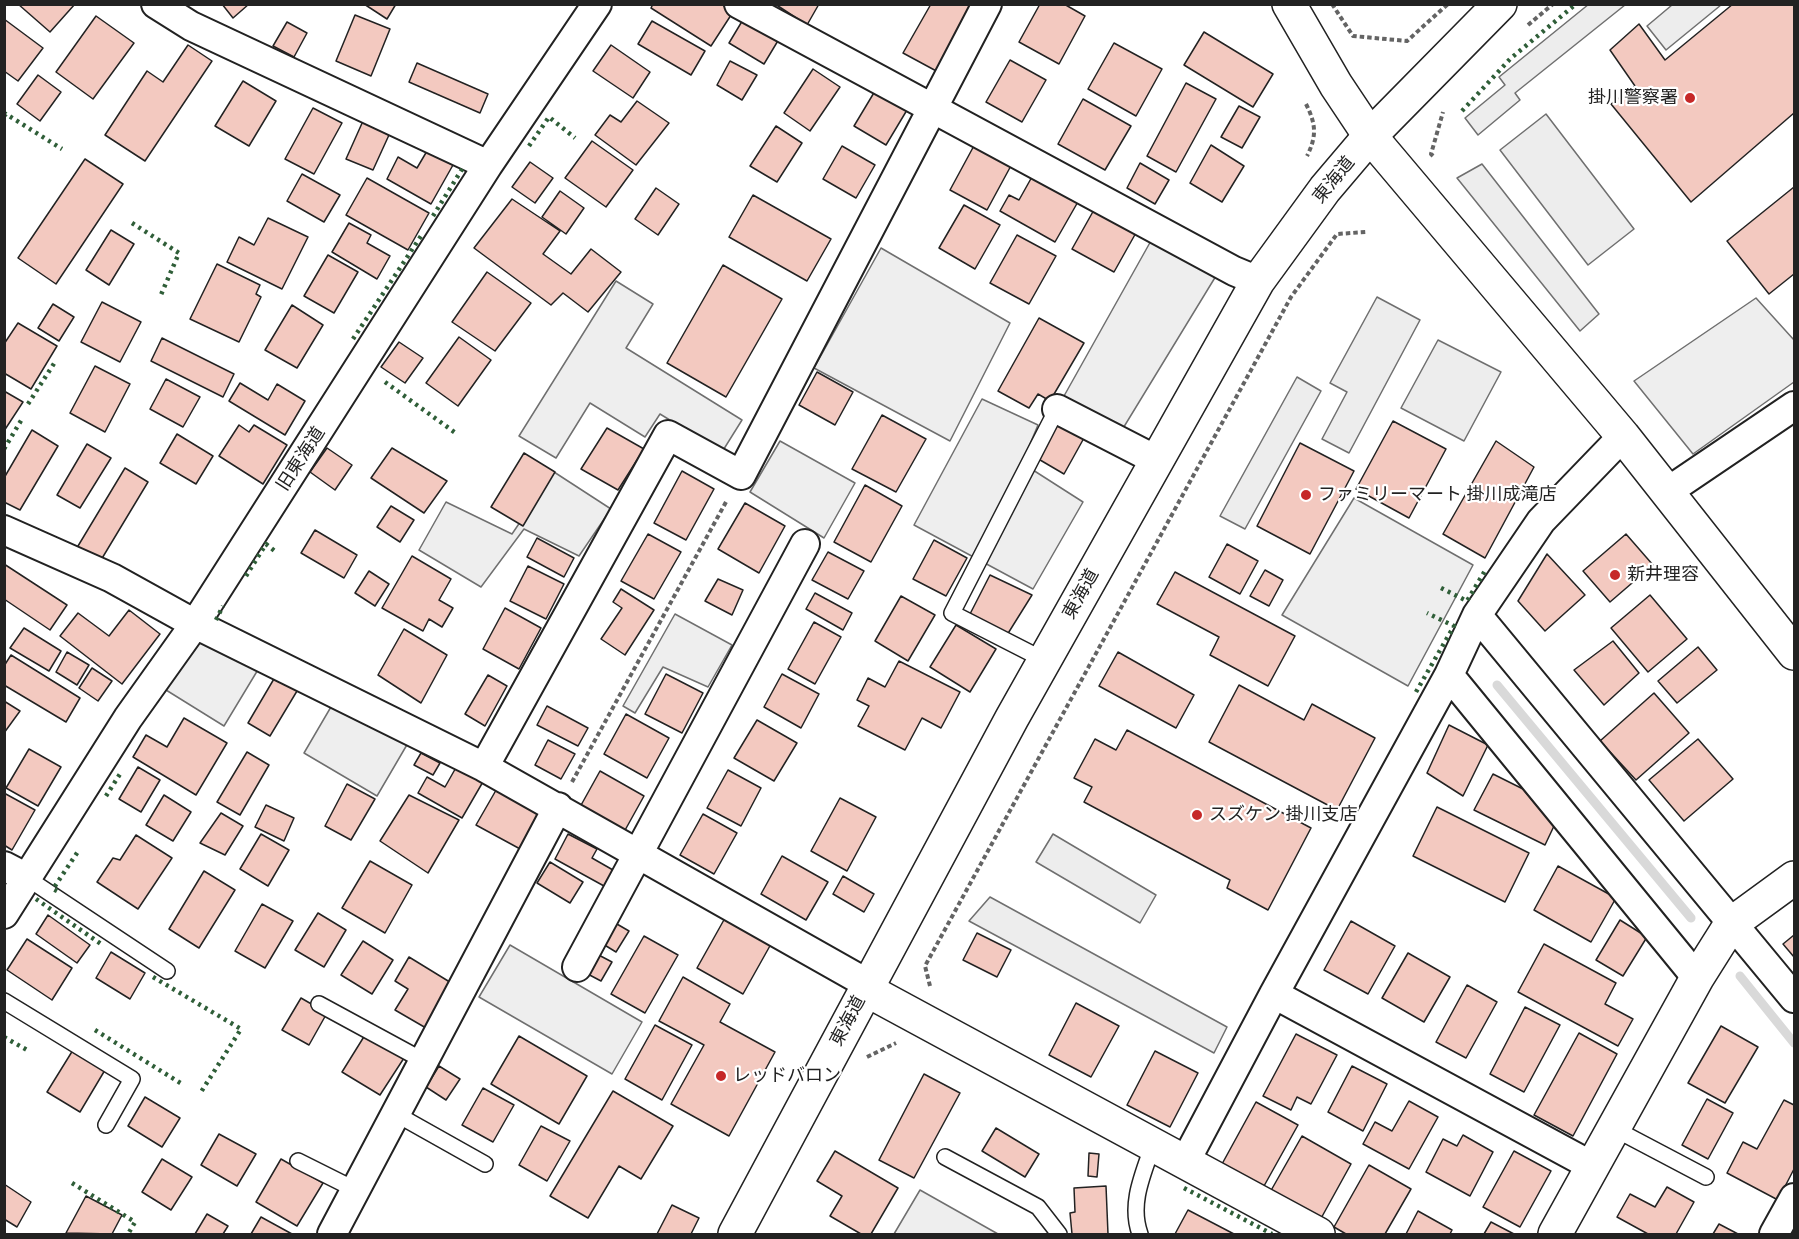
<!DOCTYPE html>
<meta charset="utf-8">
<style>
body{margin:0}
#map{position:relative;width:1799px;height:1239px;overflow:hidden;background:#fff;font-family:Figtree,sans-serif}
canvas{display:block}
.frame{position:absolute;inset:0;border:6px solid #222;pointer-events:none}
</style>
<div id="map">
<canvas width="1799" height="1239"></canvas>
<div class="frame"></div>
</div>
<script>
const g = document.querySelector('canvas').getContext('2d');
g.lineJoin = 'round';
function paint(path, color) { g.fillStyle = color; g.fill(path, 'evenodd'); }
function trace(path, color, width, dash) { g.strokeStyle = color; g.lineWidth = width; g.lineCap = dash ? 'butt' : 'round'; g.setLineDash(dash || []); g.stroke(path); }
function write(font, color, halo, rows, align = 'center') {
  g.font = font + ' Figtree,"Noto Sans JP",sans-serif'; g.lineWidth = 4.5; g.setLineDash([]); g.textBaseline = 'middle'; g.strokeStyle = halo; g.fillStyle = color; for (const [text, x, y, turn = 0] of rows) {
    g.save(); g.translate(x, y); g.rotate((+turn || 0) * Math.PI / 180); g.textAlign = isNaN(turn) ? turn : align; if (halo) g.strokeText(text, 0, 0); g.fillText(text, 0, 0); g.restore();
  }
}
const green = new Path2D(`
 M1152,239L1219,271L1122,430L1064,396Z
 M881,248L1010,323L950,441L814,368Z
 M616,281L653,304L626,348L742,420L722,452L660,414L645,437L590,403L556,458L519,436Z
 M1756,298L1794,340V382L1693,454L1634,381Z
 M982,399L1038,425L1022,463L1083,502L1033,589L914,525Z
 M780,441L855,483L824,538L750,492Z
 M554,472L611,509L579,556L524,529L481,587L419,550L446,502L512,534Z
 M1354,498L1473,565L1408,686L1282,615Z
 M675,614L732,645L708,687L663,667L635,713L623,706Z
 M202,633L259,668L224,726L166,690Z
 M335,700L408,743L377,796L304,753Z
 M510,945L642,1022L612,1074L479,997Z
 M920,1190L998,1234H894Z`);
paint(green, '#eee');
trace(green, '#6f6f6f', 1.5);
const parking = new Path2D(`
 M1589,4L1625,5L1515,93L1520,100L1478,135L1465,118L1505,85L1499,77Z
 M1672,5V4L1721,5L1666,50L1647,26Z
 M1546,114L1634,229L1588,265L1500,150Z
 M1482,164L1599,314L1580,331L1457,178Z
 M1377,297L1420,320L1349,453L1322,439L1347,392L1330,383Z
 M1438,340L1501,372L1464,441L1401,408Z
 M1297,377L1321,391L1245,529L1220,516Z
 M1053,834L1156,895L1140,923L1036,862Z
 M990,897L1227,1027L1214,1053L969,921Z`);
paint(parking, '#ededed');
trace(parking, '#6f6f6f', 1.5);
trace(new Path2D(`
 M1497,685L1691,918
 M1740,976L1794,1043`), '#d9d9d9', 9);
const building = new Path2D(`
 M18,4H75L50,32Z
 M222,4H249L233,18Z
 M364,4H396L387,19Z
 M653,4H721L733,12L711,46L651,8Z
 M775,4H819L807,25Z
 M931,4H979L940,73L903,53Z
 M1040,4H1064L1085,16L1059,64L1019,42Z
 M1733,4H1794V113L1691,202L1611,104L1635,86L1610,50L1639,24L1665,60Z
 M747,13L782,34L764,64L729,43Z
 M355,15L390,29L371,76L336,61Z
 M96,16L134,43L93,99L56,72Z
 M4,19L43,48L18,81L4,71Z
 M652,21L705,51L691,75L638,44Z
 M287,22L307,33L294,57L273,46Z
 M1204,32L1273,74L1253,107L1184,65Z
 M1114,43L1162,69L1136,116L1088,89Z
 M188,45L212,61L145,161L105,135L147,71L163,82Z
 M611,45L650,72L633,98L593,71Z
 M1010,60L1046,80L1022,122L986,102Z
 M730,61L757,75L742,100L717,85Z
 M417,63L488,94L480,113L409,82Z
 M813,69L840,87L810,131L784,113Z
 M38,75L61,92L40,121L17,104Z
 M243,81L276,101L249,146L215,126Z
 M1186,83L1216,99L1176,172L1147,156Z
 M875,91L907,110L886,145L854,126Z
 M1083,99L1131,126L1105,170L1058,144Z
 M637,101L669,123L636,165L595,135L610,115L621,122Z
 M1239,106L1260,117L1242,148L1221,137Z
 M313,108L342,123L314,174L285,159Z
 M363,121L389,135L373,170L346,159Z
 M776,126L802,143L777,182L750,166Z
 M592,141L633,170L606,207L565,178Z
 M976,142L1013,162L987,210L950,190Z
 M1211,145L1244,166L1222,202L1190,183Z
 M842,146L875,165L856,198L823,179Z
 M427,151L453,165L431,204L387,179L398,157L417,168Z
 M85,159L123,184L56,284L18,258Z
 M530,162L553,178L535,203L512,187Z
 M1140,163L1169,180L1155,204L1127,188Z
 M302,174L340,195L324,222L287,201Z
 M1033,175L1079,200L1055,242L1000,211L1009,195L1019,200Z
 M367,178L429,213L408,250L346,215Z
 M1794,187V274L1769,294L1727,241Z
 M656,188L679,204L658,235L635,219Z
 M560,191L584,208L566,234L542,217Z
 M753,195L831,239L807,281L729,237Z
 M512,199L560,231L543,254L571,274L591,249L621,272L588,312L563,293L551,305L474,248Z
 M964,205L1000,225L975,269L939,248Z
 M1095,208L1137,231L1114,272L1072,249Z
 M268,218L308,237L282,289L227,262L239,237L254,245Z
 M349,223L371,235L367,243L390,256L377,279L332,252Z
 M111,230L134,244L109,285L86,270Z
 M1017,235L1056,256L1029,304L990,283Z
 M328,255L358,272L334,313L304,296Z
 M217,264L260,285L256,294L261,297L239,342L190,319Z
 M723,265L782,299L726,397L667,363Z
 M487,272L531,303L495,351L452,322Z
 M102,302L141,322L120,362L81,342Z
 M53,304L74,317L59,341L38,328Z
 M292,305L323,325L297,368L265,350Z
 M1039,318L1084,343L1050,401L1038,394L1029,408L998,391Z
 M18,323L57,346L31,389L4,373V344Z
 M459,337L491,360L458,406L426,383Z
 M162,338L234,374L223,397L151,361Z
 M399,342L423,358L405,383L381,367Z
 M95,366L130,384L105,432L70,413Z
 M817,372L853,392L835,425L799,405Z
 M166,379L200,397L183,427L150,409Z
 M240,383L268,400L277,384L305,401L285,435L229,401Z
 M4,391L23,402L4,431Z
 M882,415L926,439L896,492L852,469Z
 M1055,421L1084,438L1064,474L1035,457Z
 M1393,421L1446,449L1409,518L1356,489Z
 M239,425L249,432L254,425L287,445L263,484L219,456Z
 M607,428L644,449L618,490L581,469Z
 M32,430L58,446L20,510L4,502V478Z
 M177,434L213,456L196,484L160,463Z
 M1496,441L1534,467L1485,558L1443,534Z
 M1300,443L1354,471L1310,554L1257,526Z
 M87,444L111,458L80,508L57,495Z
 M327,448L352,465L335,490L310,472Z
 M392,448L447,481L424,513L371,478Z
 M524,453L555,472L523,526L491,507Z
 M125,468L148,482L98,565L75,551Z
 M682,471L714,489L686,540L654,523Z
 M865,485L902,506L871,562L834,542Z
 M745,503L785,526L759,573L718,549Z
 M391,506L414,520L400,542L377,527Z
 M315,530L357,555L344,578L301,553Z
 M648,534L681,552L654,599L621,581Z
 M1626,534L1653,565L1610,602L1583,571Z
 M537,538L574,558L564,577L527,557Z
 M934,540L967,558L946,596L913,579Z
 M1227,544L1258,561L1240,594L1209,577Z
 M828,552L864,571L848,599L812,580Z
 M1547,554L1585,595L1545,631L1518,601Z
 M412,556L451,579L439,600L453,608L442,627L429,619L423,631L382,608Z
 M4,564L67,605L50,630L4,599Z
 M528,566L564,584L546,619L510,601Z
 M1265,570L1283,580L1269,606L1250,596Z
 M369,571L389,584L375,606L355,593Z
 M1175,572L1295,636L1268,686L1210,655L1219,637L1157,604Z
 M990,575L1032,595L1007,635L970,614Z
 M718,579L743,590L732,615L705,601Z
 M621,589L654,610L625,655L601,639L622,608L613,602Z
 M815,593L852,613L843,630L806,609Z
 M1650,595L1687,639L1648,672L1611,628Z
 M901,596L935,615L908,661L875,641Z
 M505,608L541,628L519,669L483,649Z
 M129,610L160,634L122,684L60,636L78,613L109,636Z
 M814,622L841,637L815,684L788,669Z
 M956,625L996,649L970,692L930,667Z
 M24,628L61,651L49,671L10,648Z
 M404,629L447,655L421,703L378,675Z
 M1613,641L1639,673L1604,705L1574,670Z
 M1698,647L1717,670L1677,703L1658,681Z
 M67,652L89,665L77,685L56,672Z
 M1118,652L1194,695L1176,728L1099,686Z
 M11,655L80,698L66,722L4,685V666Z
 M899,661L960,692L941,728L922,718L905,750L858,726L869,706L857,700L868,678L885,687Z
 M92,668L112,681L98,701L79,688Z
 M278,672L300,686L270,736L248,723Z
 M666,674L703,693L682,733L645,714Z
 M782,674L819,694L801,728L764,707Z
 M488,675L507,686L485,726L465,714Z
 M1239,685L1304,720L1312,704L1375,738L1337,810L1209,742Z
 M1654,693L1689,733L1636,780L1600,741Z
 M4,701L20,711L4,733Z
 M547,706L588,728L578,746L537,725Z
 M626,714L669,738L647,778L604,754Z
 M184,718L227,743L196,795L133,757L146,735L167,747Z
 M757,720L797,743L774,781L734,758Z
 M1449,725L1488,745L1463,796L1427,773Z
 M1127,730L1311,828L1268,910L1227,888L1230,880L1084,802L1092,787L1074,778L1095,739L1116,750Z
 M1698,739L1733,779L1684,821L1649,780Z
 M548,740L575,754L561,779L535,765Z
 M29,749L61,767L38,806L6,788Z
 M247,752L269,765L240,815L217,802Z
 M421,753L440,763L433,775L414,765Z
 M458,764L484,780L462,818L418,793L427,777L445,787Z
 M138,767L160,780L141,812L119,799Z
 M728,770L761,788L741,826L707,808Z
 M600,771L644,796L624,832L580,807Z
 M1493,774L1523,789L1554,826L1545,845L1474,810Z
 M347,784L375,799L351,840L325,826Z
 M499,785L544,811L522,850L476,825Z
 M4,793L35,810L12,850L4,845Z
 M164,795L191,812L173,841L146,825Z
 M409,795L459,820L428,873L380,841Z
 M840,798L876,817L847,871L811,851Z
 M266,805L294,818L284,841L255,827Z
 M1437,807L1529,853L1505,902L1413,856Z
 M221,813L243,826L225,855L200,843Z
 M703,814L737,833L714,874L680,855Z
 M261,834L289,850L268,886L240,869Z
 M568,834L597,849L592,858L613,870L604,886L555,859Z
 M136,835L172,858L138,909L97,882L113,858L120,860Z
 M782,856L828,882L806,920L761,894Z
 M370,861L412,885L385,933L342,908Z
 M550,862L583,882L570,903L537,883Z
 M1558,866L1616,898L1591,942L1534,910Z
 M204,871L235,890L199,948L169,929Z
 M843,876L874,894L864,912L833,894Z
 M262,904L293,921L265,968L235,951Z
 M318,913L346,930L324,967L295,950Z
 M48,915L90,945L77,963L36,934Z
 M725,918L771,944L743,994L697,968Z
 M610,920L629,931L616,952L598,941Z
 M1620,920L1647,937L1623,976L1596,960Z
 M1351,921L1395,946L1368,994L1324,970Z
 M977,933L1011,950L997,977L963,960Z
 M1794,935V957L1783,944Z
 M644,936L678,955L645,1013L611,994Z
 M27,939L72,968L52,1000L7,970Z
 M363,941L393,960L372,994L341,975Z
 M1544,944L1616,983L1605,1004L1633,1019L1618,1046L1518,992Z
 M111,952L145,973L130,999L96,978Z
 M593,952L612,962L601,981L582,971Z
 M1408,953L1450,977L1424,1022L1382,998Z
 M409,957L453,984L426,1028L395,1010L408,989L395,981Z
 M683,977L730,1004L720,1022L775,1052L729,1136L671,1104L704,1045L659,1021Z
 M1467,985L1497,1002L1466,1058L1436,1042Z
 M301,998L327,1013L309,1045L282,1030Z
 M1076,1003L1119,1026L1091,1077L1049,1055Z
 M1525,1007L1560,1025L1524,1092L1490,1074Z
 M655,1025L692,1045L662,1100L625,1079Z
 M1721,1026L1758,1047L1725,1103L1688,1083Z
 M1579,1033L1617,1054L1573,1136L1534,1115Z
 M1296,1034L1337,1055L1311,1104L1297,1097L1291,1110L1263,1096Z
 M365,1035L404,1058L380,1095L342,1072Z
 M519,1036L587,1076L559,1124L491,1084Z
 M73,1050L105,1070L80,1112L47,1092Z
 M1155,1051L1198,1073L1170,1127L1127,1105Z
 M439,1066L460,1079L446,1100L426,1087Z
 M1352,1066L1387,1084L1363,1131L1328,1112Z
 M924,1074L960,1093L914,1178L879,1160Z
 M483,1088L514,1105L493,1142L462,1125Z
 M613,1091L673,1126L641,1179L619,1166L588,1218L550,1196Z
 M145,1097L180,1118L162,1147L128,1126Z
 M1707,1099L1733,1113L1708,1159L1682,1145Z
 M1784,1100L1794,1105V1169L1778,1200L1727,1173L1743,1142L1757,1149Z
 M1409,1101L1438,1117L1409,1169L1363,1144L1375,1122L1392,1131Z
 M1256,1102L1298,1125L1264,1186L1222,1164Z
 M541,1126L570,1141L547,1181L519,1165Z
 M996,1128L1039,1154L1025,1177L982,1151Z
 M219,1134L256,1154L237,1186L201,1165Z
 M1463,1135L1493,1152L1470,1196L1426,1172L1443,1139L1457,1146Z
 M1302,1136L1351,1164L1319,1222L1269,1194Z
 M835,1151L898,1188L871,1234H861L830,1216L842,1196L817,1181Z
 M1514,1151L1551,1171L1520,1227L1483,1207Z
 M1089,1153L1099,1154L1097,1177L1088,1176Z
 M162,1159L192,1177L171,1210L142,1192Z
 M281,1159L323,1183L297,1226L256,1202Z
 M1369,1165L1411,1189L1385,1234H1346L1334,1227Z
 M4,1184L31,1202L17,1227L4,1219Z
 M1106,1186L1108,1234H1072L1070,1213L1075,1212L1074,1188Z
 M1667,1187L1694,1202L1676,1234H1648L1617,1217L1630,1194L1655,1207Z
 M86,1196L122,1215L112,1234L66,1233Z
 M672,1205L699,1218L691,1234H657Z
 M1188,1210L1234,1234H1175Z
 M1418,1211L1452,1230L1450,1234H1406Z
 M207,1214L228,1226L223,1234H195Z
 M261,1217L292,1234H251Z
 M1491,1222L1514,1234H1484Z
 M1719,1224L1738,1234H1713Z`);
paint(building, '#f3c9c0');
trace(building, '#222', 1.5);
const service = new Path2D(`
 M1044,660L952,613L1057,409
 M27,878L167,971
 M4,1001L132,1079L106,1125
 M319,1004L424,1061
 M396,1114L485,1164
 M1613,1128L1706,1177
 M945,1157L1038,1207L1059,1234
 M298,1161L356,1190
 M1140,1234C1129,1204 1143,1174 1153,1145`);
const minor = new Path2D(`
 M156,4L191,26L488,165
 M739,4L1234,271L1258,281
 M1057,409L1156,460
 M1667,492L1794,406
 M4,530L112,578L195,624L484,767L868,984
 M1477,615L1794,998
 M1449,675L1697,978
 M484,767L668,435L741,475L987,4
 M4,866L27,878
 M4,914L128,718L195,624L488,165L597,4
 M577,967L805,544
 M1274,994L1592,1166
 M1185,1162L1274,994L1449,675L1477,615L1541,521L1623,436
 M332,1234L558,807
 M1774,1234L1794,1198`);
const tertiary = new Path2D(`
 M1289,4L1336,85L1370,136L1623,436L1794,653
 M865,989L1318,1234
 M1555,1234L1697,978L1731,924L1794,878`);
const secondary = new Path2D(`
 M735,1234L1012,718L1258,281L1325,189L1370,136L1500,4`);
trace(service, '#222', 18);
trace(minor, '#222', 32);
trace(tertiary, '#222', 36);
trace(secondary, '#222', 36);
trace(new Path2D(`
 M1332,4L1353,36L1407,41L1448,4
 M1528,25L1553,4
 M1306,104C1316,124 1317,136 1307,156
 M1433,156L1431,154L1443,112
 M572,782L726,502
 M930,986L925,966L1291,297L1337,234L1366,232
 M867,1057L896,1043`), '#646464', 4, [4.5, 3]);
trace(service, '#fff', 15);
trace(minor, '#fff', 28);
trace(tertiary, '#fff', 33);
trace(secondary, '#fff', 33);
trace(new Path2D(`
 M1462,111L1510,59L1576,4
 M4,116L6,114L62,149
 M529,146L549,117L575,138
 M433,216L464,166
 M132,223L179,253L160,297
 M353,339L423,233
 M385,382L457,434
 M28,404L55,362
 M4,449L22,419
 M246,576L266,544L276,552
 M1441,588L1467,601L1486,569
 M216,620L223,606
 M1416,692L1454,626L1427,613
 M106,796L120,774
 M57,891L53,889L79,850
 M36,899L101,944
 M153,977L241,1029L201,1092
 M95,1030L182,1084
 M4,1037L27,1050
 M72,1183L135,1222L128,1234
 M1184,1188L1272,1234`), '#2f5e38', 4.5, [3, 4.5]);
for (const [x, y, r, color] of [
 [1690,98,6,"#c62828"],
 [1306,495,6,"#c62828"],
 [1615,575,6,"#c62828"],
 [1197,815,6,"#c62828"],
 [721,1076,6,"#c62828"]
]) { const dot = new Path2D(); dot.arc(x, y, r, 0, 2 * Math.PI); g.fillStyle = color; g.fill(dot); trace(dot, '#fff', 2); }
write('18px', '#222', '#fff', [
 ["掛川警察署",1678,98,"right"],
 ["ファミリーマート 掛川成滝店",1318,495],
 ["新井理容",1627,575],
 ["スズケン 掛川支店",1209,815],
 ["レッドバロン",733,1076]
], 'left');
write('18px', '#222', '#fff', [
 ["東海道",1334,180,-51],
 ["旧東海道",301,459,-57],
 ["東海道",1081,594,-61],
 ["東海道",848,1021,-62]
]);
</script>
